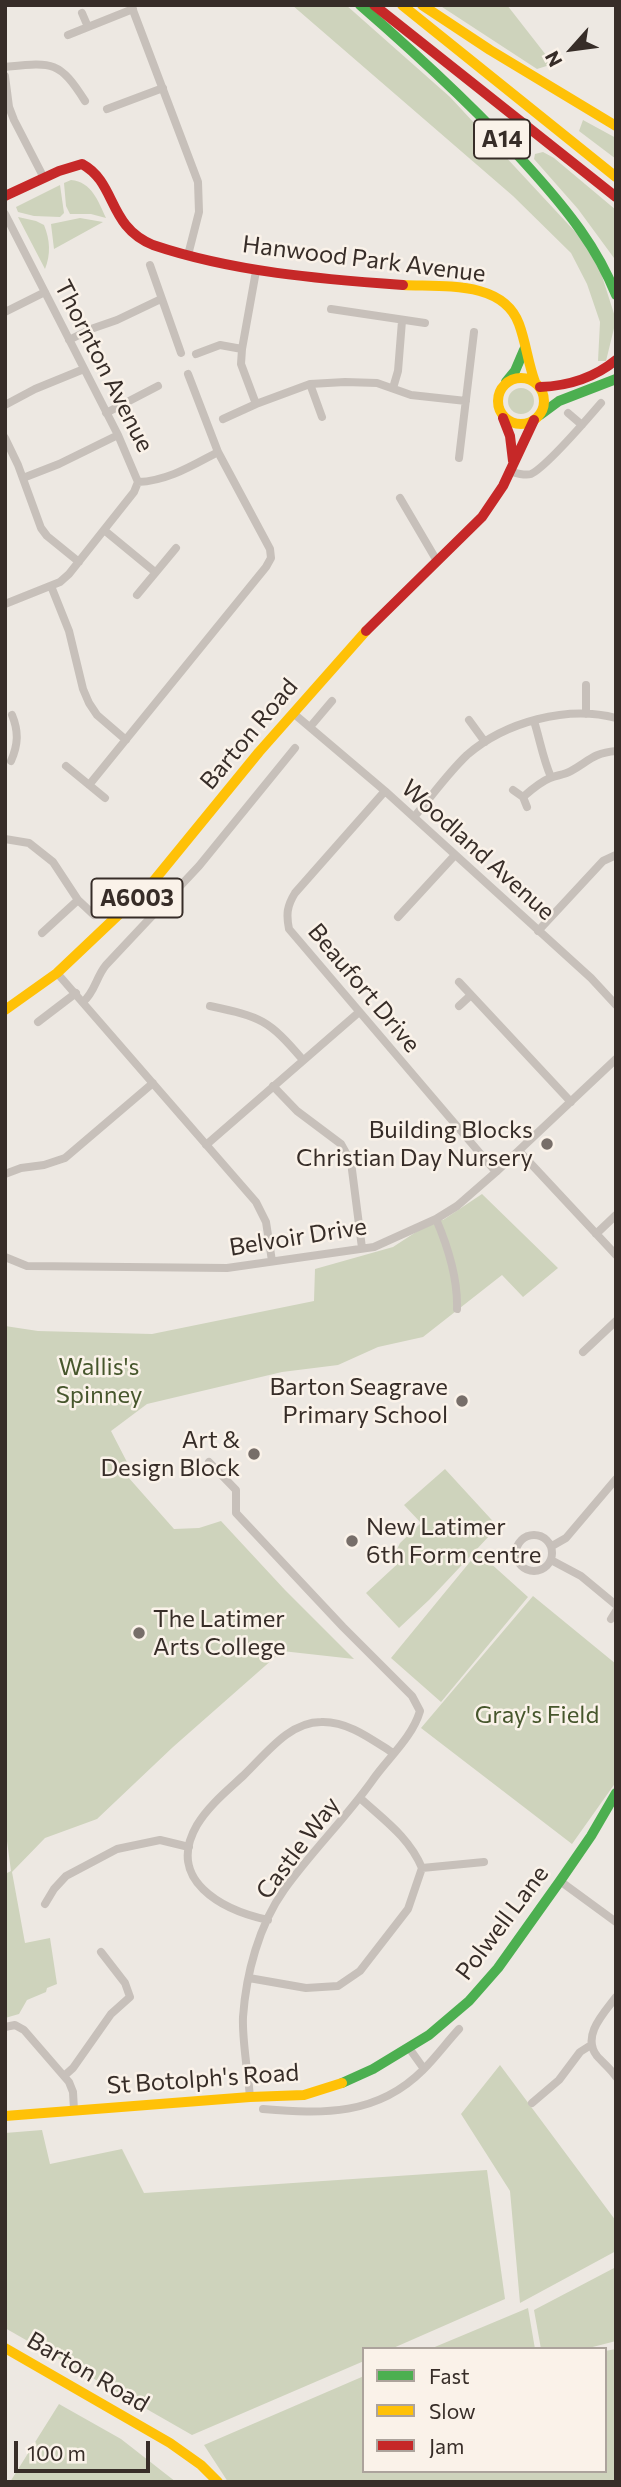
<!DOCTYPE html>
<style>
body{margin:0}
#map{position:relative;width:621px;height:2487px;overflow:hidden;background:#ede8e2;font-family:Commissioner,sans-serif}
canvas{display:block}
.frame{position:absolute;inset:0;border:7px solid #372d28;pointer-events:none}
.legend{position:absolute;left:362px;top:2347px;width:245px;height:126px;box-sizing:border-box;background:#faf2e9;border:2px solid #aca39c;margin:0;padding:9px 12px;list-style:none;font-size:21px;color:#372d28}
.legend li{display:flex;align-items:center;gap:14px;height:35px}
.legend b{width:35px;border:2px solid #aca39c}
.north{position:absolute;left:537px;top:14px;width:70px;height:70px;-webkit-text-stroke:5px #faf2e9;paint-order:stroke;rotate:242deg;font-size:19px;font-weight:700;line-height:28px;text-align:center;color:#372d28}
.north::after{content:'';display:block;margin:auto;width:24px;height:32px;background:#372d28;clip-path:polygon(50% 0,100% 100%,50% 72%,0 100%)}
.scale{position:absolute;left:14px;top:2441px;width:136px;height:32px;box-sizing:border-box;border:4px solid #372d28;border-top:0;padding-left:9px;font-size:21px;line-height:24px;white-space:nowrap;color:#372d28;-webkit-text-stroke:5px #faf2e9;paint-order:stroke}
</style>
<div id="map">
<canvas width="621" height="2487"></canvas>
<div class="frame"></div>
<ul class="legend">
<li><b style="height:9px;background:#4caf50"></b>Fast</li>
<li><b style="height:9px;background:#ffc107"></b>Slow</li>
<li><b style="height:9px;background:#c62828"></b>Jam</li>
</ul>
<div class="north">N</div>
<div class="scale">100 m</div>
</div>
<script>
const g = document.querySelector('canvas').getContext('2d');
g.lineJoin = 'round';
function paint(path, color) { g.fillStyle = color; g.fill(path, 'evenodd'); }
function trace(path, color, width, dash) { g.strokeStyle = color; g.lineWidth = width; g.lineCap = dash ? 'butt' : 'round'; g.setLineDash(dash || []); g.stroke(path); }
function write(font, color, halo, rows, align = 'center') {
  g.font = font + ' Commissioner,sans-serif'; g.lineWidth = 5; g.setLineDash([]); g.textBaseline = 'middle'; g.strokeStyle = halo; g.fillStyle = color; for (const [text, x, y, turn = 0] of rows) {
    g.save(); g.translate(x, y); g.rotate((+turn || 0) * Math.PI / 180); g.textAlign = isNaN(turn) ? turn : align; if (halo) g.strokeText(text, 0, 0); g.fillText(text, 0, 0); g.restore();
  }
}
paint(new Path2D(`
 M292,5H346L450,97L581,238L601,273L616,320L606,361H598L600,322L587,284L571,253L513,196Z
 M439,5H507L553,64L537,69Z
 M583,120L616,138V159L579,131Z
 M543,152L554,158L616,210V257L614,258L578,209L534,159L535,154Z
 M71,180C92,182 98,201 106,218L91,214H70L66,206L64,183Z
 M60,185L64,213L60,217L34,216L18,212L16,207Z
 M18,217L36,221L44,225C50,240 51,254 45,269Z
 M80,218L103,222L54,249L51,224Z
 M508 401a13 13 0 1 1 26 0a13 13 0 1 1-26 0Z
 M482,1194L558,1268L523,1297L502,1275L423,1337L378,1347L338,1365L282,1372L147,1404L111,1431L128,1464V1477L174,1529L199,1528L221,1521L285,1590L354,1659L282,1651L173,1747L97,1819L45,1838L12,1872L25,1943L50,1938L57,1984L47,1988L46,1992L27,2000L19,2014L5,2018V1874L11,1871L5,1826V1326L38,1331L152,1334L314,1301L315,1269L393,1247L436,1219L443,1220Z
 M445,1469L501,1530L491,1534L429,1600L399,1628L366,1593L404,1558L397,1549L400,1543L421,1523L404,1505Z
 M478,1552L528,1597L441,1702L391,1658Z
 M533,1596L616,1664V1782L572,1844L421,1728Z
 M500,2065L616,2221V2251L520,2303L510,2191L461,2114Z
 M42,2130L50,2164L122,2149L144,2193L487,2170L505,2299L391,2349H364V2361L192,2435L5,2328V2133Z
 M616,2267V2341L585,2349H541L534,2310Z
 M528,2308L535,2349H430Z
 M616,2349V2482H228L204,2445L364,2376V2471H605V2351Z
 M59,2404L121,2439L176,2482H10Z`), '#ced3bc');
trace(new Path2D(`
 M131,5L198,182L199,212L188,255
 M82,13L88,27
 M68,35L133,9
 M5,67C52,62 59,60 85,101
 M5,76L9,107L14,120L44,178
 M107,109L163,88
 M5,214L118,435L138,482L134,492L69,574L60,582L5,604
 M150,265L181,353
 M256,271L242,349L241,364L256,404L310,384L345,382L377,383L411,395L466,401
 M331,309L425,323
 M5,312L45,292
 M69,340L91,329L117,320L161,299
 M196,354L220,345L242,349
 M310,384L322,417
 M393,388L398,371L402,321
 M5,405L35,389L84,369
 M106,413L158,386
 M568,413L582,425
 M223,419L256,404
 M5,438L18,465L41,528L47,536L79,562
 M459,458L474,332
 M509,471C516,473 524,476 531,474C546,467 589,417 601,403
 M23,478L59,464L118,435
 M138,482C168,481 193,465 218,452
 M400,498L437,561
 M104,530L155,572
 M51,586L69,631L83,689L89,703L97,715L126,740
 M137,595L176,548
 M293,713L385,791L591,978L616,1005
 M586,714V685
 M469,720L485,742
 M534,721C540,740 543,759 551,777
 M310,727L332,701
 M11,761C18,745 19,732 12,715
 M66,766L105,798
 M89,785L266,567L271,558L270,549L218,452L188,374
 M513,790L523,797L527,807
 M385,791L295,893C287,906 286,914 289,929L496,1172
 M523,797C531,790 540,782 550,778C557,775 564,775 571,771C589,761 593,753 616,751
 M414,817C431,797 448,773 467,755C505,722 567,705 616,718
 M5,839L29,843L53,862L78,900L94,915
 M398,917L455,855
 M538,931L603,861L616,855
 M42,933L78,900
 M57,973L256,1202L266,1222L272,1261
 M459,982L571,1102
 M83,1002C95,992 96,977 106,965L199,866L295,748
 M210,1006C261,1017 268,1019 303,1060
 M459,1006L471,995
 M38,1022L76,993
 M273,1086L297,1111L341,1144L351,1162L362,1248
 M206,1145L358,1013
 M519,1151L616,1255
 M5,1174L21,1168L44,1165L65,1158L153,1083
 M436,1219C448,1247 458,1278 457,1309
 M596,1234L616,1215
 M5,1257L27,1266L227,1268L374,1247L436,1219L457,1206L496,1172L616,1059
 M583,1352L616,1321
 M209,1462L236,1490V1513L343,1627L412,1696L420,1711C412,1738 388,1758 372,1781C345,1819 311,1852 284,1890C259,1925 246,1974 243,2017C242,2041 248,2072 250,2097
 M516 1553a18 18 0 1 1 36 0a18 18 0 1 1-36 0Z
 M552,1546L566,1538L616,1479
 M551,1560L581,1576L616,1605
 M611,1619L616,1611
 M422,1868L484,1862
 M560,1881L616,1922
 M45,1904L54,1889L66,1876L117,1849L160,1840L189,1847
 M268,1920C222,1910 165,1880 197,1825C209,1805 228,1790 244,1775C266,1754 289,1722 321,1722C348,1721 371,1739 393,1753
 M249,1978L306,1988L338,1986L360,1971L408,1909L422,1868C409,1837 384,1820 360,1798
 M616,1997C604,2013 581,2036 597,2056C603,2063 611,2069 616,2077
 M5,2027L15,2025L24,2030L69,2082L73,2092L74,2110
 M409,2048L424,2069
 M64,2076L73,2068L111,2014L130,1997L125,1983L101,1952
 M532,2103L559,2080L580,2052L591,2045
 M263,2109C323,2114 377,2116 423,2070C436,2057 447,2042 459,2029`), '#c7c0ba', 8);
trace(new Path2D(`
 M360,5C421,58 480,112 533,172C567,210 597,247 616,295
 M506,382L515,371L524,350
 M540,415L559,401L616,379
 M342,2083L373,2069L429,2035L469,2001L498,1968L560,1881L591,1836L616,1793`), '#4caf50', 10);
trace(new Path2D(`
 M402,5L616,177
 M422,5L490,50L616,126
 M403,285C442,287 503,280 519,324C526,343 528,363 535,382
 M498 401a23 23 0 1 1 46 0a23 23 0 1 1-46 0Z
 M5,1010L57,973L152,883L259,752L366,631
 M5,2116L250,2097L304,2095L342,2083
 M5,2348L170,2443L201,2465L218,2482`), '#ffc107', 10);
trace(new Path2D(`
 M374,5L616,197
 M5,196L59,171L82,164C117,183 107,226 153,245C233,272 320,279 403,285
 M540,387C568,386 594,378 616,360
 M503,418L510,436L513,461
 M366,631L482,517L503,486L534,420`), '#c62828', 10);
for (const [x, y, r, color] of [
 [547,1144,7,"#776e69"],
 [462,1401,7,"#776e69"],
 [254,1454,7,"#776e69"],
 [352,1541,7,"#776e69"],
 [139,1633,7,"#776e69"]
]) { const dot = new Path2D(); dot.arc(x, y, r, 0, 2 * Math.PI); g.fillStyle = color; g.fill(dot); trace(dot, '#faf2e9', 2.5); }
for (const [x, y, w] of [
 [502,139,56],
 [137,898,91]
]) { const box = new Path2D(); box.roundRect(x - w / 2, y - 19.5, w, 39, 5); g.fillStyle = '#faf2e9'; g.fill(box); trace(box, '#372d28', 2); }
write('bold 23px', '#372d28', null, [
 ["A14",502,139],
 ["A6003",137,898]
]);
write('24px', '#372d28', '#faf2e9', [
 ["Hanwood Park Avenue",364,259,7],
 ["Thornton Avenue",104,366,63],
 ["Barton Road",249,734,-50],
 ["Woodland Avenue",478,850,42],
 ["Beaufort Drive",364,988,50],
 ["Belvoir Drive",298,1237,-9],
 ["Castle Way",298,1848,-53],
 ["Polwell Lane",502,1923,-53],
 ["St Botolph's Road",203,2079,-4],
 ["Barton Road",88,2372,30]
]);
write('24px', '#372d28', '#faf2e9', [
 ["Building Blocks",533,1130],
 ["Christian Day Nursery",533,1158],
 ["Barton Seagrave",448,1387],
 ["Primary School",448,1415],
 ["Art &",240,1440],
 ["Design Block",240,1468],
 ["New Latimer",366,1527,"left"],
 ["6th Form centre",366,1555,"left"],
 ["The Latimer",153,1619,"left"],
 ["Arts College",153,1647,"left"]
], 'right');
write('24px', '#46562c', '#faf2e9', [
 ["Wallis's",99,1367],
 ["Spinney",99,1395],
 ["Gray's Field",537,1715]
]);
</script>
